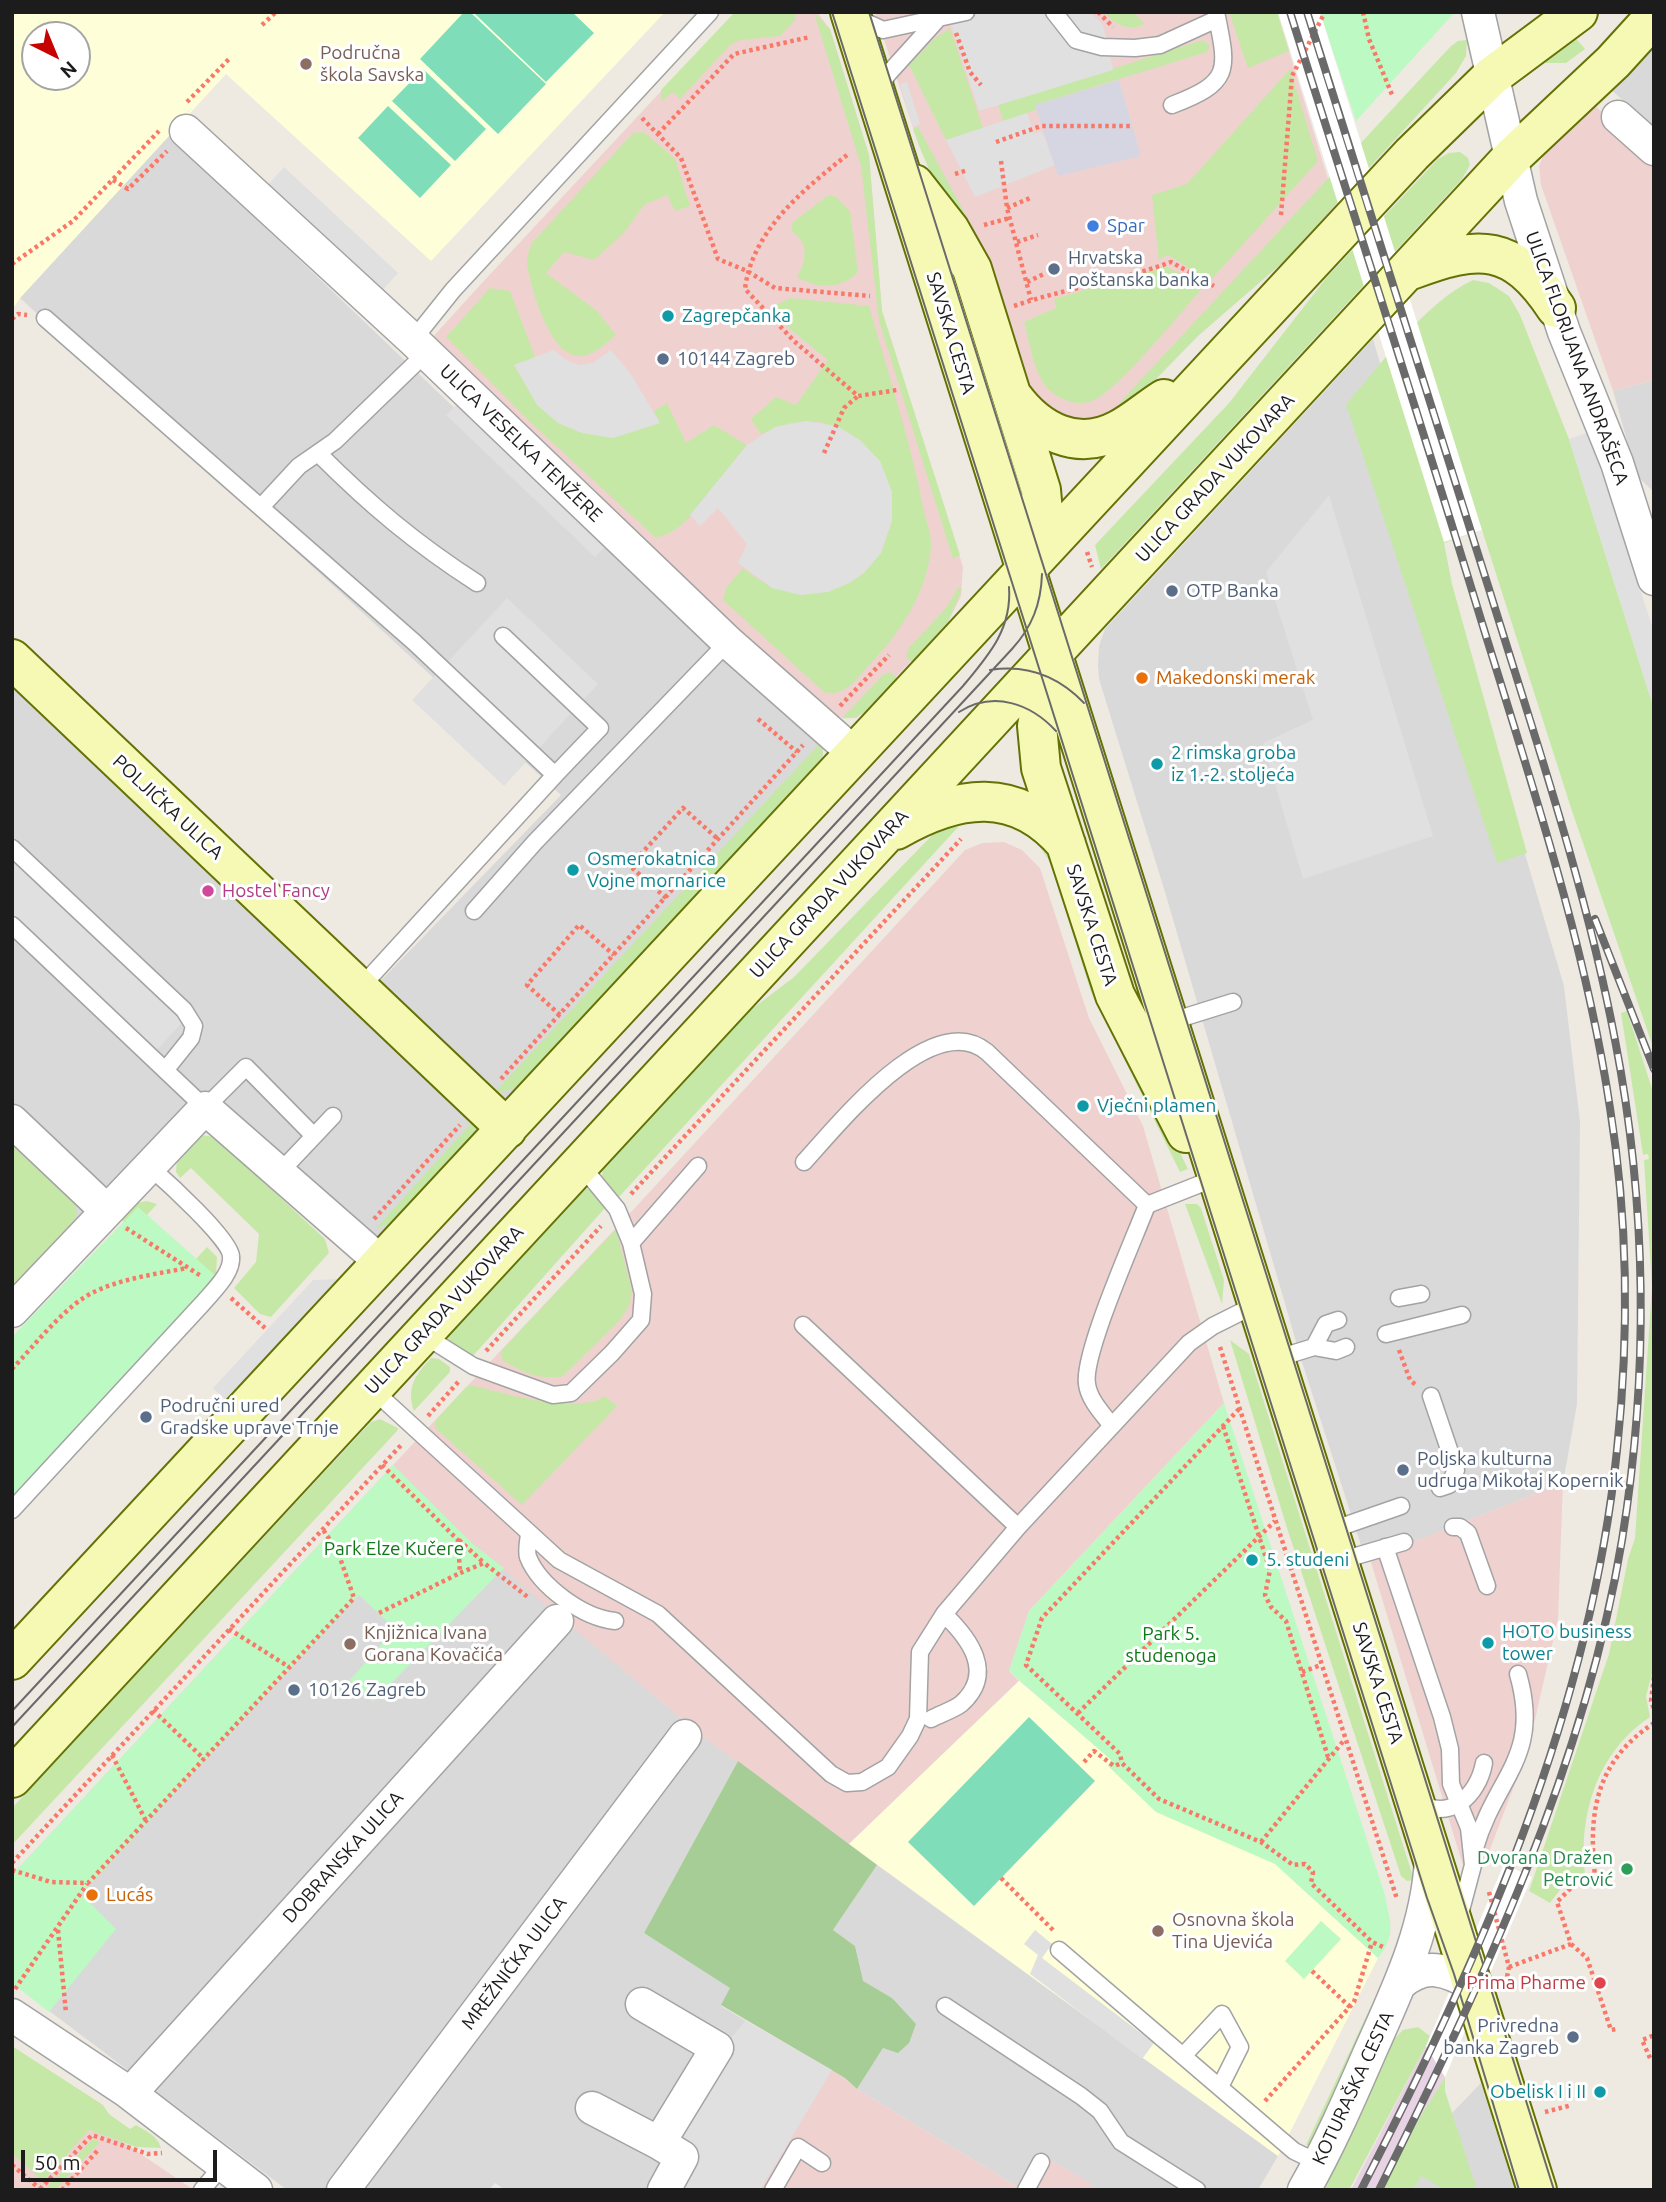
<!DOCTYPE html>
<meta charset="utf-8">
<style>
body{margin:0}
#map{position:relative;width:1666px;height:2202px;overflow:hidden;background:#eeeae2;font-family:Ubuntu,sans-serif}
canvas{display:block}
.frame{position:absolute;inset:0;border:14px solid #1c1c1c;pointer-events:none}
.north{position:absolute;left:21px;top:21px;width:70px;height:70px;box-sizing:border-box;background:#fff;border:2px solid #a4a4a4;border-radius:50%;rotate:137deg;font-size:19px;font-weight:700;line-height:28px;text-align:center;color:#1c1c1c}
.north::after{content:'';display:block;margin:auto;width:24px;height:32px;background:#c70301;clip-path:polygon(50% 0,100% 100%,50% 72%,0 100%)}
.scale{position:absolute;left:21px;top:2150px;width:196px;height:32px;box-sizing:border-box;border:4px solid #1c1c1c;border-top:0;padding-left:9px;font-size:21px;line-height:24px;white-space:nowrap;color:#1c1c1c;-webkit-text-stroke:5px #fff;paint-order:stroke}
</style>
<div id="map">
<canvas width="1666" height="2202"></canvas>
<div class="frame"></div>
<div class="north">N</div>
<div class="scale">50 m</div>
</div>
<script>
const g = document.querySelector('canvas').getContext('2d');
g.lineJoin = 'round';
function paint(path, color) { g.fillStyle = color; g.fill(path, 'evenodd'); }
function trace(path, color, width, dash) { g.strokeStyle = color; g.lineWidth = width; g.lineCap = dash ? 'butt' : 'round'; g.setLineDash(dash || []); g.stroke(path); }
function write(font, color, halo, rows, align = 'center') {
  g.font = font + ' Ubuntu,sans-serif'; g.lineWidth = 6; g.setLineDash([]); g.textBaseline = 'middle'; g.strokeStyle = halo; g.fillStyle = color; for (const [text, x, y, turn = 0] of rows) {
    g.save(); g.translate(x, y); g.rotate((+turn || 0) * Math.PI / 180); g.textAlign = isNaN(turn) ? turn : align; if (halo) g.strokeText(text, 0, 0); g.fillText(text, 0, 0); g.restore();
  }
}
paint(new Path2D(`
 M1654,35V129L1606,85Z
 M169,135L511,462L623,564L810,724L823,748V755L818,764L372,1244L210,1096L12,1306V654L359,1003L561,795L20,298Z
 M1373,339L1564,986L1580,1122L1577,1404L1563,1483L1366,1561L1302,1362L1165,892L1099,679L1098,666L1099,646L1105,629Z
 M1654,380V492L1637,476L1613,391Z
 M393,1465L504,1568L702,1736L738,1761L644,1933L731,1988L721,2006L746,2021L725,2046L681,2134L699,2148L677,2190H505L495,2183L489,2190H287L12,1983V1875Z
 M877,1865L1278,2156L1258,2190H1089L1091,2184L1038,2153L1018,2187L857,2089L883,2048L892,1998L862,1981L855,1946L833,1930Z
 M1481,2083L1515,2190H1413L1453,2112Z`), '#dad9d9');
paint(new Path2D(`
 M735,12H817L830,29L869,155L882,311L963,567L961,596L948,622L857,718H842L825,708L432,344L431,339L481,284Z
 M875,12H1277L1336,205L1282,263L1199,335L1103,427L1036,413L967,240L919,146Z
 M1592,103L1654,160V380L1613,391L1541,185L1539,166L1544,154Z
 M1004,842L1022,850L1040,868L1089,1018L1143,1126L1224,1403L1029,1611L1009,1671L1019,1681L849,1844L702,1736L473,1544L393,1465L632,1211L965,850L982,843Z
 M1563,1483L1558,1619L1528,1750L1487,1857L1470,1889L1370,1559Z
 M746,2021L845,2078L857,2089L1018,2187L1038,2153L1092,2184L1089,2190H677L699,2148L680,2134Z
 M12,2067L194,2190H12Z`), '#efd2d0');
paint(new Path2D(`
 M1426,2046L1445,2077L1420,2117L1383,2190H1351Z`), '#e7d3e3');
paint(new Path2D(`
 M12,12H665L431,261L226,74L20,298L12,310ZM35,35H77V77H35Z
 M1019,1681L1112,1760L1108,1766L1275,1864L1378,1958L1278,2156L849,1844Z`), '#feffd9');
paint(new Path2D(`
 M735,12H795L796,19L780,36L740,40L730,45L680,99L673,92L661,102V90Z
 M1104,12H1133L1145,24C1128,32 1116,25 1104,12Z
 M1229,12H1277L1289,51L1248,68Z
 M814,13L830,29L869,155L882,311L960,555L953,559L879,321L861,166Z
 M950,28L983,128L946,140L909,65L935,38Z
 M1571,33L1585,49L1566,63H1535Z
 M1203,40L1210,46L1207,52L1035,105L1036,110L1003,121L998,105Z
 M1467,40L1466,56L1456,73L1282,263L1199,335L1121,415L1113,414L1123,399L1450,47L1458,41Z
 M1290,69L1318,161L1210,281L1168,255L1159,260L1152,195L1187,184Z
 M918,127L974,230L989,265C955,228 930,177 913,129Z
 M644,132L675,159L690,206L675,211L667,195L644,205L623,234L594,260L564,252L546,273L597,311L616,335C605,344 594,356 579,356C550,356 531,289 527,265C526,258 530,250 531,244L633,133Z
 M1460,152L1468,158L1470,165L1462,179L1101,569L1095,545L1229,403L1327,277L1438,159L1449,153Z
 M827,196H835L850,211L858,272C843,289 816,289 797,277C807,260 809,242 791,231L793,222Z
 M1165,266L1205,285C1184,309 1117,392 1092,401C1073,408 1050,396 1041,379C1032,363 1029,340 1024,322L1056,308L1054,299Z
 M1473,280L1489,283L1509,296L1520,315L1569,439L1654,709V1050L1571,808L1482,530L1444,543L1452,584L1527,853L1497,863L1346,404C1382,364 1424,303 1473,280Z
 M490,288L510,291L536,359L514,365L660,423L654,411L667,403L686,443L714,425L747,445C728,467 686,538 655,537L529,421L446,337Z
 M790,298L869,306C888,373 910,439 923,507C926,520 932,536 931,548C927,593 900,633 870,664C857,678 845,698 824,692L723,600L726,588L743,568C776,596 810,599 849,583L822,422L790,423L761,434L751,419L776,397L796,405L828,360L774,316L776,305Z
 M958,588L962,589L948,622L912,662L906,657L908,649L946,608Z
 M890,672L897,678C883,693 866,722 842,718L883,675Z
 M822,741L823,755L818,764L521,1084L510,1090L495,1092Z
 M970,814L618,1198L602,1176L603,1169L744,1015L794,977L944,823Z
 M1035,840L1053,852L1103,997L1188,1169L1180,1172L1091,992L1050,862Z
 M1627,1011L1654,1095V1666L1646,1696L1650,1717C1598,1751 1578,1814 1585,1874L1566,1882L1550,1903L1529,1891L1609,1654L1628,1559L1635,1538L1652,1287L1644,1160L1649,1159L1648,1154L1643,1155L1621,1013Z
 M476,1118L475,1130L470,1140L393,1222L375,1229Z
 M201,1135L215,1137L325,1239L329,1253L271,1317L260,1314L234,1288L256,1262L259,1234L191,1168L180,1178L176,1172L177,1159Z
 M12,1145L75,1203L77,1214L71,1225L12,1288Z
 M586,1188L593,1191L605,1208L472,1357L444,1340Z
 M147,1201L157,1204L147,1215L195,1260L207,1247L217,1257L216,1274L207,1275L121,1220L137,1203Z
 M1185,1204H1197L1201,1208L1224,1280L1222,1304Z
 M616,1229L632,1291L629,1306L620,1320L563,1376C539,1381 522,1372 502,1360L501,1351Z
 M1230,1340L1249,1354L1414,1880L1407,1881L1401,1876L1287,1528Z
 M431,1358L439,1359L450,1367V1372L414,1411C406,1388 415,1375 431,1358Z
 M471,1385C503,1393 578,1415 605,1396L617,1406L522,1505L435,1428L436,1420L466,1387Z
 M380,1419L398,1428L397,1431L12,1845V1808L329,1467L371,1422Z
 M1371,2006L1377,2007L1313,2146L1306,2145Z
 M1418,2027L1430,2036L1426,2046L1349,2190H1319L1391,2042L1403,2030Z
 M12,2046L103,2105L109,2114L130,2129L136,2125C146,2131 158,2136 161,2148L136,2147L89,2130L43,2181L12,2153Z
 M1445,2077V2091L1477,2190H1445L1421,2176L1413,2190H1383L1420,2117Z
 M93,2139L100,2142L55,2190L47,2187Z`), '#c6e8a7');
paint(new Path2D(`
 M738,1761L877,1865L833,1930L855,1946L863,1981L892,1998L916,2024L909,2043L898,2053L883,2048L857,2089L845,2078L721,2005L730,1988L644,1933Z`), '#a6cd96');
paint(new Path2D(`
 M1320,12H1455L1356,121Z
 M138,1207L217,1277L12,1496V1337Z
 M1224,1403L1385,1895C1390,1924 1397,1934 1378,1958L1275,1864L1156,1812L1108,1766L1111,1760L1009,1671L1029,1611Z
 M393,1465L473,1544L504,1568L373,1702L350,1680L395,1629L359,1595L81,1894L116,1929L49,2012L12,1983V1875Z
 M1321,1921L1341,1939L1304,1979L1285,1961Z`), '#bdf9c3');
paint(new Path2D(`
 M464,12H470L546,84L498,134L420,59Z
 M473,12H572L594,33L546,82Z
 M423,69L486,129L455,161L392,101Z
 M388,106L451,165L420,198L358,138Z
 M1029,1717L1095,1781L974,1906L908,1842Z`), '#7fddba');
paint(new Path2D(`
 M945,12H1090L1103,25L1113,70L979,111L953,30Z
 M907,82L920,124L913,127L900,84Z
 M1027,113L1034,134L1042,131L1055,165L975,197L946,140Z
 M284,167L398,273L381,292L267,186Z
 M554,350L566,360L579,365L593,363L611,350L630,373L660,423L613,438L582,433L558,423L537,405L514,365Z
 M459,402L608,544L595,557L446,415Z
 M806,421L837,426L860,440L880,461L892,492V521L881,553L864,573L849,583L828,592L801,595L772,588L738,563L747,544L718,508L700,526L690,515L747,445L775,427Z
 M1589,432L1654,632V709L1569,439Z
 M1329,495L1433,836L1303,879L1263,743L1313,720L1266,572Z
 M507,598L598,684L504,786L412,700Z
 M12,848L190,1014L156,1051L12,918Z
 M339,1279L227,1401L213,1388L313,1280Z
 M1035,1930L1052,1944L1042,1958L1154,2043L1142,2059L1030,1974L1038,1955L1024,1944Z
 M746,2021L832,2070L760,2190H677L699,2148L680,2134L725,2046Z`), '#e0e0e0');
paint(new Path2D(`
 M1119,80L1141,156L1058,176L1035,105Z`), '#d6d6e3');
paint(new Path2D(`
 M1278,12H1320L1482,530L1444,542Z
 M1504,1864L1532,1877L1445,2077L1426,2046Z`), '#fff');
const lane = new Path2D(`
 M1054,12L1076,40L1102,47L1135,48L1160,45L1217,19
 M857,18L883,30L966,12
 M877,91L888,74L936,21
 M1172,105C1232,82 1228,71 1216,12
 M45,318L414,642L555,775L360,988
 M413,340L453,290L710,12
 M318,453C370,505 415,543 477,583
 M261,507L299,466L335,441L426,353
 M503,636L600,728L555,775
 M12,848L184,1010L194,1026L191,1038L167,1068
 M474,911L535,842L728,642
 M12,925L205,1108L246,1067L314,1136
 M1169,1022L1233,1002
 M804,1162C838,1125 932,1006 987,1052L1147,1205
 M280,1172L333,1116
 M631,1243L698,1166
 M1399,1298L1421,1294
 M803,1325L1018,1527
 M422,1334L473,1366L553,1395L571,1393L612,1353L641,1320L643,1294L631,1243L617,1209L580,1164
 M1386,1334L1462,1315
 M1314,1347L1326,1324L1338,1320
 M1275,1359L1314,1347L1336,1351L1346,1347
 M372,1389L559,1560L658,1614L831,1774L847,1783L862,1782L888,1767L910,1736L918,1719L920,1652L944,1614L1018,1527L1189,1343L1213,1326L1257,1304
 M1431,1396L1456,1470L1449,1485L1440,1488
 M1112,1426C1103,1414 1089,1400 1087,1384C1082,1355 1134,1239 1147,1205L1218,1177
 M12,1510L203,1303C213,1291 233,1273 231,1256C230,1239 166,1181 150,1167
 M1453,1527H1460L1468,1533L1487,1586
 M1329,1531L1401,1506
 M529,1535C528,1542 526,1551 528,1557C540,1587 584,1618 615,1621
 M1385,1547L1442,1717L1450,1749L1451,1784L1469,1828L1473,1865L1460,1914
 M1339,1561L1404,1542
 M931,1719C940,1714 953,1710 961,1704C996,1673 969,1638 944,1614
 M1416,1801C1449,1823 1478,1796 1484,1763
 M1475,1848C1496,1776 1542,1757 1518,1674
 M1059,1950L1294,2151L1319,2163
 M945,2006L1081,2096L1100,2111L1121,2142L1197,2190
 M1183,2056L1222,2014L1240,2047L1220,2087
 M202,2190L222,2166
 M773,2190L798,2147L822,2163
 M1026,2190L1041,2162`);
const street = new Path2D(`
 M1478,12L1521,201L1564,332L1617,463L1654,579
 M1618,117L1654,149
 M186,131L413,340L728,642L855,754
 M12,1121L107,1211
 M12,1311L205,1108L382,1263
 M1400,1984C1425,1962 1446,1969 1473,1985
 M642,2004L717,2048L659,2143L682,2157L664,2190
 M12,2015L128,2092L256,2190
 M128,2092L138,2085L557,1621
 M592,2108L659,2143
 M343,2190L685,1736
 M1304,2190C1329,2146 1349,2100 1369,2054C1397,1991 1427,1930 1431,1860`);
const secondary = new Path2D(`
 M850,12L1537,2190
 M914,184L950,230L972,269L1041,490L1044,523L1030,562
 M1411,270C1479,244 1513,243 1556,308
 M1013,397C1038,431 1077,452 1118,430C1134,422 1148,409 1164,399
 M1051,657L1037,726L1041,768L1115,995L1186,1133
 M12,659L507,1129
 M896,830C957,795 1016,785 1066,844
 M12,1660L1412,154L1492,76L1578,12
 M12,1778L1512,157L1613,62L1654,17`);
trace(lane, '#a3a3a3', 19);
trace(street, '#a3a3a3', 35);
trace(secondary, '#647105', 42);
trace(new Path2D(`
 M1098,12L1113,27
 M1363,12L1369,39L1393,97
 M262,25L276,12
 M956,33L970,72L981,85
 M187,102L230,58
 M642,118L681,158L718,259L747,271L775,288L870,296
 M658,134L734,54L810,37
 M996,142L1041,126H1132
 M847,155C803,190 752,231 745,289L794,341L858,396L897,390
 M1001,161L1007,208L1031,300
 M955,174L968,170
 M113,180L128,189L167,151
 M1007,208L1030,198
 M1281,215L1292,76L1325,12
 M984,225L1010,218
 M1017,242L1038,235
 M12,264L73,221L159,131
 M1027,282L1046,273
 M1014,306C1066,288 1120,281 1171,262L1214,286
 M12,319L18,314L27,315
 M824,453L844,408L858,396
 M1087,552L1092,567
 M840,706L889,655
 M758,719L797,752
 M666,898L630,866L683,808L719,840
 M560,1015L527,985L579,925L614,955
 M501,1079L803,745
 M631,1194L961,839
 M374,1219L460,1125
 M126,1228L201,1276
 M231,1298L265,1328
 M1220,1347L1397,1899
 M1399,1350L1410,1380L1416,1385
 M486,1351L601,1226
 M12,1369C35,1345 66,1304 96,1291C125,1278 156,1274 187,1268
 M1239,1409L1042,1618L1026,1665L1120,1754L1122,1763L1159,1799L1261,1842L1293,1865L1305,1864L1313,1872L1311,1883L1372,1942L1383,1947
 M428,1416L459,1381
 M1223,1426L1270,1570L1265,1595L1271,1607L1286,1621L1328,1757
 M382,1465L458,1540L460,1573L484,1563L529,1598
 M459,1540L484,1563
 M379,1613L460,1573
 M229,1629L289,1667
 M1302,1672L1321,1665
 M1654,1677L1651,1701L1654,1709
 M153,1710L204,1759
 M1078,1713L1275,1521
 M112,1755L146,1821
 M1084,1762L1094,1751L1114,1766L1122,1763
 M1261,1842L1345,1739
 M12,1863L403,1443
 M12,1870L51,1882L88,1883L354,1598L338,1552L322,1528
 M1001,1878L1055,1932
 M1489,1892L1509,1967L1506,1982
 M58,1930L66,2013
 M1571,1944L1587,1958L1611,2030L1617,2029
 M1509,1967L1571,1944L1557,1902L1577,1882L1595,1876C1588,1812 1596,1761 1654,1723
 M1312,1971L1350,2007
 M15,1989L87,1884
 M1650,2058L1642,2040L1652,2036L1654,2040
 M1265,2101L1354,2002L1372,1942
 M1545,2112L1572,2105
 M12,2165L40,2189
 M40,2189L92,2135L148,2154L162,2153
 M62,2190L98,2150`), '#f97867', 4.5, [3.5, 3.5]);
trace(lane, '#fff', 16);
trace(street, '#fff', 32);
trace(secondary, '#f5f9b4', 38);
trace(new Path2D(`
 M832,12L1427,1898L1454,1974L1519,2190
 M869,12C1099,738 1326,1464 1554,2190
 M990,670C1028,664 1058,676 1084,703
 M959,712C994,690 1031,704 1056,731
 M12,1711L963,686C989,655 1012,629 1009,587
 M12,1727L1012,649C1032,627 1041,604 1042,574`), '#6a6a6a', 2);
const rail = new Path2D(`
 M1290,12C1354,216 1420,419 1482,623C1531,782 1585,942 1610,1108C1628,1220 1629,1337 1617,1450C1590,1713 1481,1957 1361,2190
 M1307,12C1367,205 1429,397 1489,589C1535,738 1586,887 1615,1040C1647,1204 1649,1375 1622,1540C1584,1770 1482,1983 1379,2190
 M1595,919L1654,1069`);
trace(rail, '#6a6a6a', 8);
trace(rail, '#fff', 5, [16]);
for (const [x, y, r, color] of [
 [306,64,7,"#8d6e63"],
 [1093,226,7,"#3f7fe0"],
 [1054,269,7,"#5c6f8a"],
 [668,316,7,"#0f9aa8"],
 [663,359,7,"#5c6f8a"],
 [1172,591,7,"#5c6f8a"],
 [1142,678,7,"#e8710a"],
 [1157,764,7,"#0f9aa8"],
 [573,870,7,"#0f9aa8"],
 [208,891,7,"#d1479c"],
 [1083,1106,7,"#0f9aa8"],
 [146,1417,7,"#5c6f8a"],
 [1403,1470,7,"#5c6f8a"],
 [1252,1560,7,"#0f9aa8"],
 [1488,1643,7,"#0f9aa8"],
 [350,1644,7,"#8d6e63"],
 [294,1690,7,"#5c6f8a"],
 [1627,1869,7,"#2e9e5b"],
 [92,1895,7,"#e8710a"],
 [1158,1931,7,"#8d6e63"],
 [1600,1983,7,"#e0444e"],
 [1573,2037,7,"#5c6f8a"],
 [1600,2092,7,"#0f9aa8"]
]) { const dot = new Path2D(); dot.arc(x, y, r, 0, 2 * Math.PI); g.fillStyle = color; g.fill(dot); trace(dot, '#fff', 2.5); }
write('19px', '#785e54', '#fff', [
 ["Područna",320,53],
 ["škola Savska",320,75],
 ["Knjižnica Ivana",364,1633],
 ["Gorana Kovačića",364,1655],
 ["Osnovna škola",1172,1920],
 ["Tina Ujevića",1172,1942]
], 'left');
write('19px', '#366cbe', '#fff', [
 ["Spar",1107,226]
], 'left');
write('19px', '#4e5e75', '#fff', [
 ["Hrvatska",1068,258],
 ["poštanska banka",1068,280],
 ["10144 Zagreb",677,359],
 ["OTP Banka",1186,591],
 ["Područni ured",160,1406],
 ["Gradske uprave Trnje",160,1428],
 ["Poljska kulturna",1417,1459],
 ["udruga Mikołaj Kopernik",1417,1481],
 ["10126 Zagreb",308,1690],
 ["Privredna",1559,2026,"right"],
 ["banka Zagreb",1559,2048,"right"]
], 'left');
write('19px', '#0d838f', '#fff', [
 ["Zagrepčanka",682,316],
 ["2 rimska groba",1171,753],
 ["iz 1.-2. stoljeća",1171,775],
 ["Osmerokatnica",587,859],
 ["Vojne mornarice",587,881],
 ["Vječni plamen",1097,1106],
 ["5. studeni",1266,1560],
 ["HOTO business",1502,1632],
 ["tower",1502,1654],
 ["Obelisk I i II",1586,2092,"right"]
], 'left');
write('19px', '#1c1c1c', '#fff', [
 ["SAVSKA CESTA",951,333,73],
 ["ULICA FLORIJANA ANDRAŠECA",1577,358,70],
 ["ULICA VESELKA TENŽERE",521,443,44],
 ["ULICA GRADA VUKOVARA",1215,478,-47],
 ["POLJIČKA ULICA",168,807,43],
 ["ULICA GRADA VUKOVARA",829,894,-47],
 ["SAVSKA CESTA",1092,925,72],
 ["ULICA GRADA VUKOVARA",444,1310,-47],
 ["SAVSKA CESTA",1378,1683,72],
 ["DOBRANSKA ULICA",343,1857,-48],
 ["MREŽNIČKA ULICA",514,1963,-53],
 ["KOTURAŠKA CESTA",1353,2088,-65]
]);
write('19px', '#c56008', '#fff', [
 ["Makedonski merak",1156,678],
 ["Lucás",106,1895]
], 'left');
write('19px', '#b23c85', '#fff', [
 ["Hostel Fancy",222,891]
], 'left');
write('19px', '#0c7916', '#fff', [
 ["Park Elze Kučere",394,1549],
 ["Park 5.",1171,1634],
 ["studenoga",1171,1656]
]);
write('19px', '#27864d', '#fff', [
 ["Dvorana Dražen",1613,1858],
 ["Petrović",1613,1880]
], 'right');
write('19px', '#be3a42', '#fff', [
 ["Prima Pharme",1586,1983]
], 'right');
</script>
